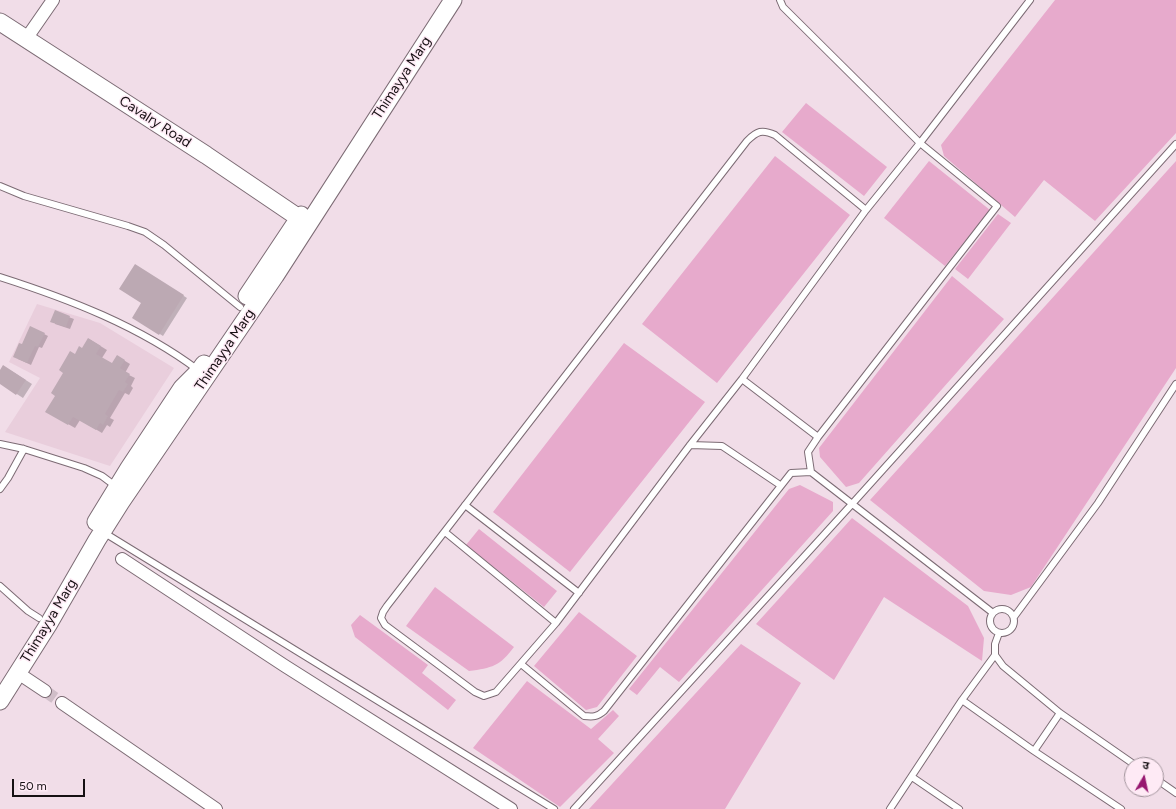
<!DOCTYPE html>
<meta charset="utf-8">
<style>
body{margin:0}
#map{position:relative;width:1176px;height:809px;overflow:hidden;background:#f1dde8;font-family:Figtree,"Noto Sans Devanagari",sans-serif}
canvas{display:block}
.north{position:absolute;left:1124px;top:757px;width:40px;height:40px;box-sizing:border-box;background:#feeaf5;border:1px solid #a1939b;border-radius:50%;rotate:9deg;font-size:11px;font-weight:700;line-height:16px;text-align:center;color:#161013}
.north::after{content:'';display:block;margin:auto;width:14px;height:18px;background:#971870;clip-path:polygon(50% 0,100% 100%,50% 72%,0 100%)}
.scale{position:absolute;left:12px;top:779px;width:73px;height:18px;box-sizing:border-box;border:2px solid #161013;border-top:0;padding-left:5px;font-size:12px;line-height:14px;white-space:nowrap;color:#161013;-webkit-text-stroke:3px #feeaf5;paint-order:stroke}
</style>
<div id="map">
<canvas width="1176" height="809"></canvas>
<div class="north">उ</div>
<div class="scale">50 m</div>
</div>
<script>
const g = document.querySelector('canvas').getContext('2d');
g.lineJoin = 'round';
function paint(path, color) { g.fillStyle = color; g.fill(path, 'evenodd'); }
function trace(path, color, width, dash) { g.strokeStyle = color; g.lineWidth = width; g.lineCap = dash ? 'butt' : 'round'; g.setLineDash(dash || []); g.stroke(path); }
function write(font, color, halo, rows, align = 'center') {
  g.font = font + ' Figtree,sans-serif'; g.lineWidth = 3; g.setLineDash([]); g.textBaseline = 'middle'; g.strokeStyle = halo; g.fillStyle = color; for (const [text, x, y, turn = 0] of rows) {
    g.save(); g.translate(x, y); g.rotate((+turn || 0) * Math.PI / 180); g.textAlign = isNaN(turn) ? turn : align; if (halo) g.strokeText(text, 0, 0); g.fillText(text, 0, 0); g.restore();
  }
}
paint(new Path2D(`
 M37,304L100,323L174,368L110,466L5,432L40,378L9,362Z`), '#e9cedc');
paint(new Path2D(`
 M1055,0H1176V133L1095,221L1044,180L1015,217L944,156L941,145Z
 M806,103L887,167L864,196L782,132Z
 M775,156L850,215L717,383L642,324Z
 M929,161L990,210L945,266L884,218Z
 M1176,161V368L1031,587L1011,595L984,591L870,500Z
 M998,214L1011,223L968,279L955,269Z
 M952,276L1004,319L859,483L846,487L820,457L819,448Z
 M624,343L705,402L570,572L493,512Z
 M800,485L833,502V511L679,682L660,667L637,695L629,689L789,489Z
 M852,518L968,606L984,638L982,661L884,597L834,680L756,624Z
 M479,529L557,591L544,607L466,545Z
 M435,587L514,647C500,666 492,668 469,671L406,626Z
 M579,612L637,656L597,707L586,710L534,666Z
 M360,615L428,665L422,673L456,700L448,710L355,637L351,625Z
 M741,644L801,683L725,809H589Z
 M527,681L591,729L613,710L619,716L598,739L614,753L560,807L473,748Z`), '#e7aacc');
paint(new Path2D(`
 M135,265L187,298L163,336L134,318L143,303Z
 M55,312L74,319L70,329L55,324Z
 M44,334L48,336L42,348L39,347L31,365L18,359L23,346Z
 M89,339L107,350L102,358L112,365L117,356L130,364L125,373L135,378L131,386L133,388L129,395L125,393L110,418L114,420L110,427L107,425L102,433L80,420L75,428L47,412L57,395L75,355L83,349Z
 M10,370L32,384L23,398L0,383V372Z`), '#0003');
paint(new Path2D(`
 M135,264L184,295L159,335L132,318L141,303L119,289Z
 M55,310L70,316L66,327L50,322Z
 M30,326L45,333L38,347L35,346L27,363L13,357L19,343L22,344Z
 M88,338L101,346L96,354L112,363L117,355L125,360L120,368L130,374L125,382L128,384L123,392L119,390L105,414L108,416L103,425L100,423L96,430L73,417L68,425L45,412L55,396L51,393L63,373L59,370L66,358L70,351L75,354L79,346L82,348Z
 M3,365L26,380L16,395L0,384V370Z`), '#bca9b3');
trace(new Path2D(`
 M45,691L62,703`), '#d0bec8', 12, [12, 6]);
const lane = new Path2D(`
 M0,186L24,196L128,226L145,232L164,245L240,307
 M866,210L775,135C762,129 757,131 747,141L387,606L383,612L381,618L385,625L475,692L484,696L496,692L556,623L690,445L742,379L866,210L920,143L1030,0
 M0,277C69,299 139,326 198,370
 M742,379L818,437
 M0,444L24,449L84,468L102,476L110,482L116,485
 M690,445L722,446L780,485
 M811,472L993,613
 M0,489L8,478L24,449
 M465,505L579,593
 M103,532L554,809
 M445,532L556,623
 M0,586L28,611L39,618
 M990 621a12 12 0 1 1 24 0a12 12 0 1 1-24 0Z
 M1014,617L1098,503L1176,384
 M999,633L995,644V655L1003,666L1060,713L1135,765
 M521,664L584,716C593,717 597,717 604,711L791,473L811,472L808,452L818,437L997,206L920,143L783,7L780,0
 M962,700L1034,751L1121,809
 M1034,751L1060,713
 M912,777L959,809
 M1156,779L1176,793
 M574,809L852,504L1176,144
 M890,809L962,700L995,655`);
const street = new Path2D(`
 M26,39L53,0
 M122,559L285,666L511,809
 M18,673L45,691
 M62,703L216,809`);
const secondary = new Path2D(`
 M0,22L206,155L299,218
 M247,296L301,215
 M96,522L129,468L182,388L199,371L204,364
 M0,701L48,625L97,540L121,502L275,276L453,0`);
trace(lane, '#7c6b74', 8);
trace(street, '#7c6b74', 14);
trace(secondary, '#7c6b74', 19);
trace(lane, '#fff', 6);
trace(street, '#fff', 12);
trace(secondary, '#fff', 17);
write('14px', '#161013', '#feeaf5', [
 ["Thimayya Marg",402,78,-57],
 ["Cavalry Road",155,122,33],
 ["Thimayya Marg",225,350,-56],
 ["Thimayya Marg",49,621,-59]
]);
</script>
